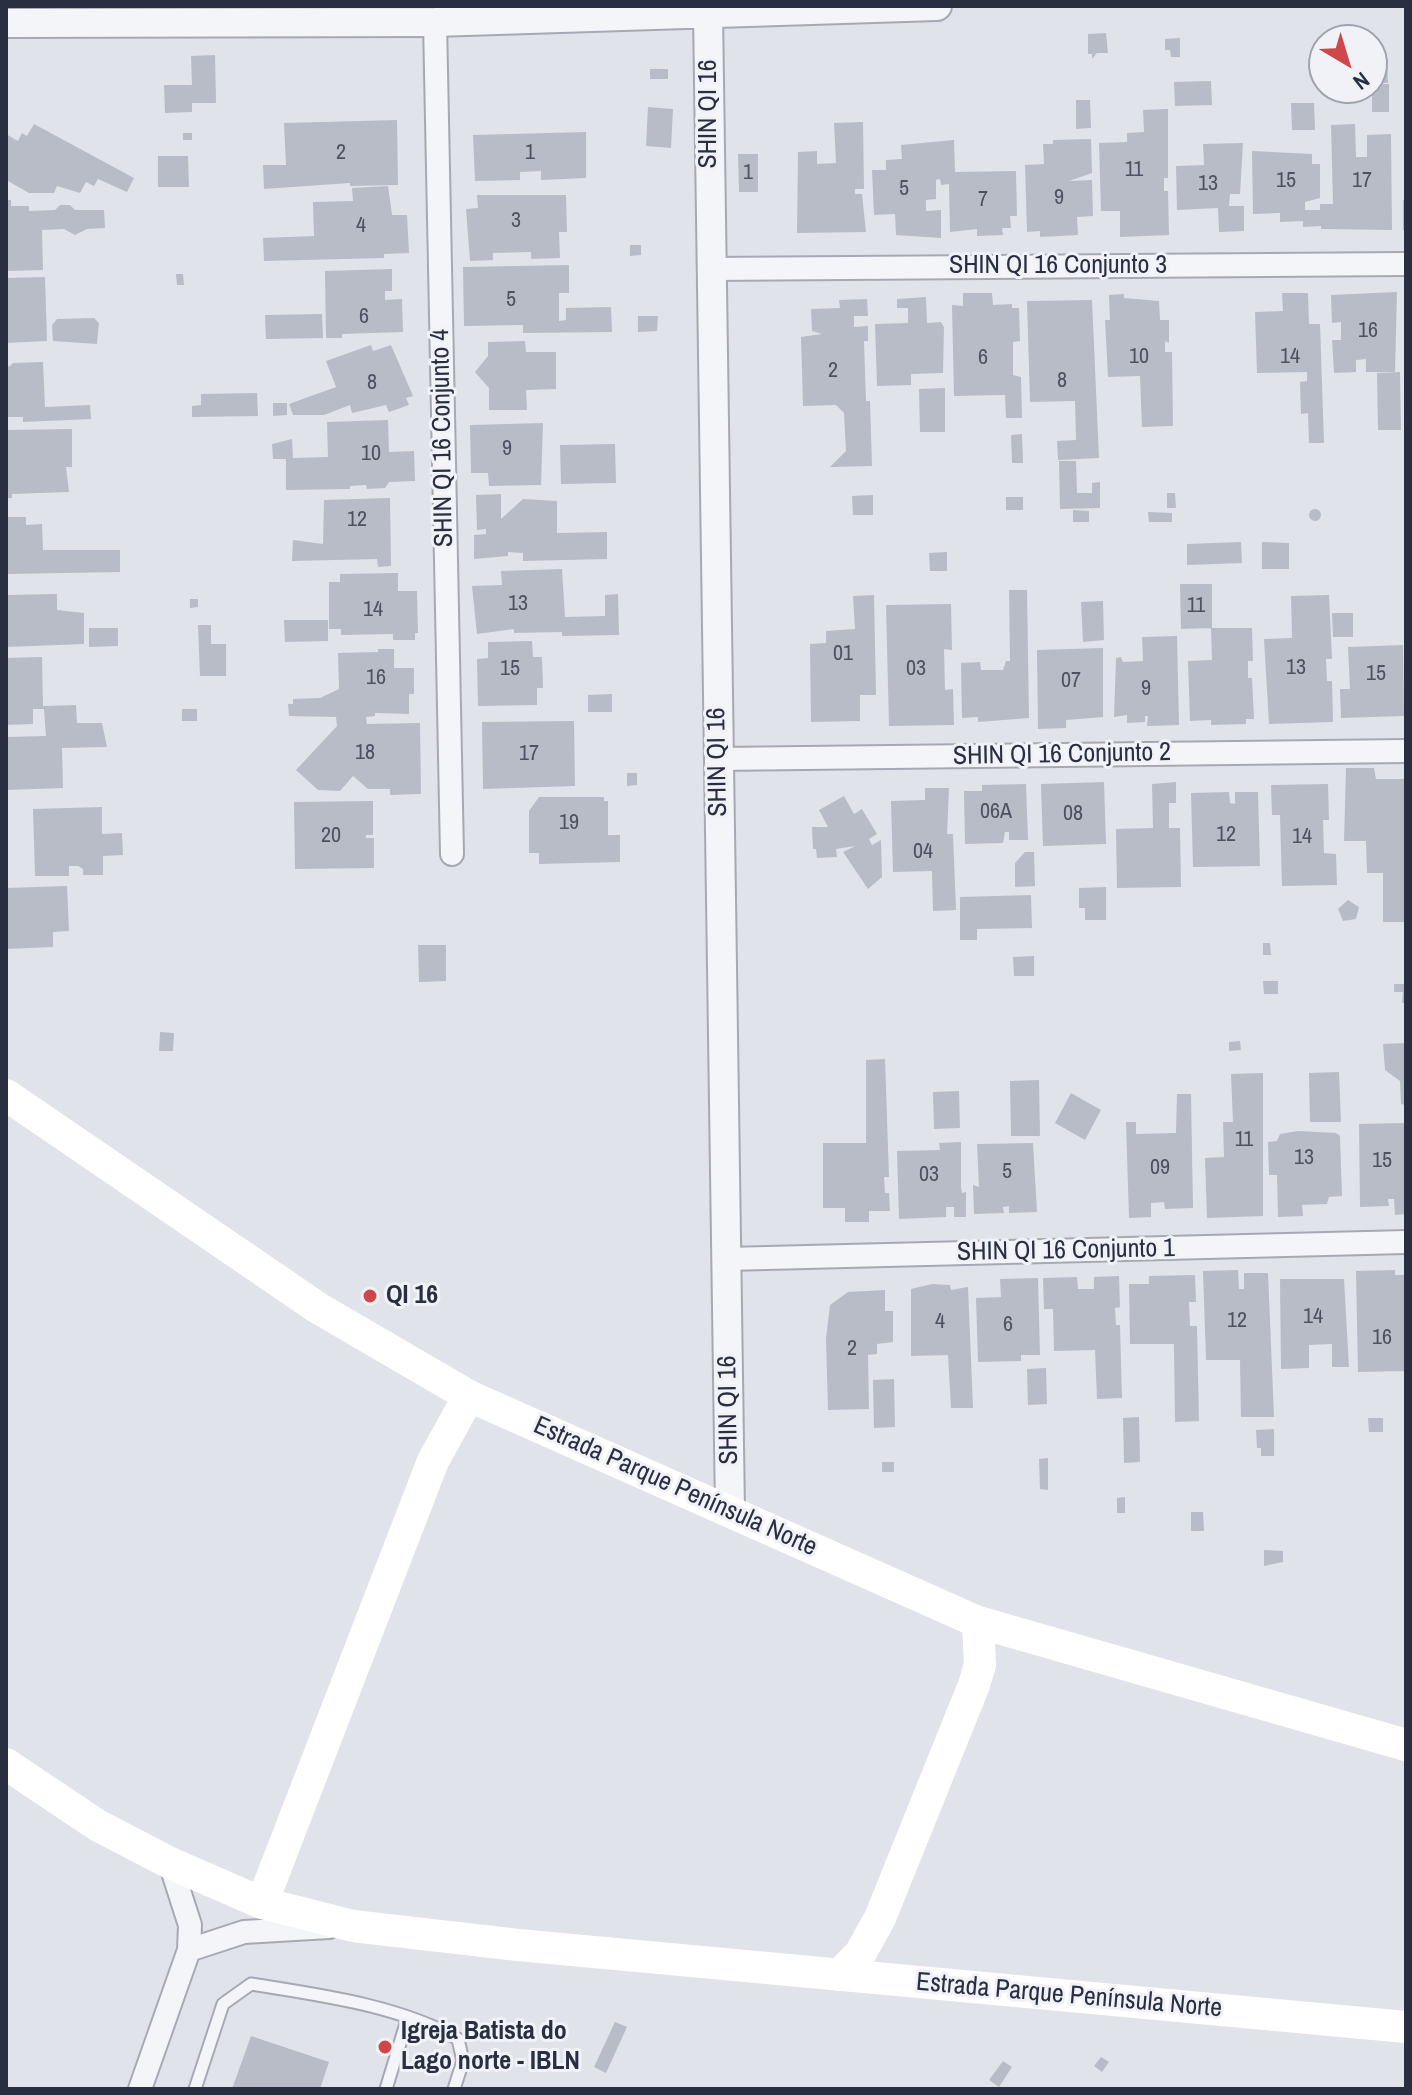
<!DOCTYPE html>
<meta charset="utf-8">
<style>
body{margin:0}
#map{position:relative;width:1412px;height:2095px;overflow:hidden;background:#e1e3ea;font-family:"Archivo Narrow",sans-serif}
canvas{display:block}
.frame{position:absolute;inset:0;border:8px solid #292f41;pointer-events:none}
.north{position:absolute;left:1308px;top:24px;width:80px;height:80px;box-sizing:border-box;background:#f0f2f7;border:2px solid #a0a4ae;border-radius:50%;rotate:142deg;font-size:22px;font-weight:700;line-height:32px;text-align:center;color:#292f41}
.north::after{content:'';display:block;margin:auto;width:28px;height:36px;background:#cd474b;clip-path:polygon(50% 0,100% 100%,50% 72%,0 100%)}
</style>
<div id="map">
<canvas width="1412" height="2095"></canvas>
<div class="frame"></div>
<div class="north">N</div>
</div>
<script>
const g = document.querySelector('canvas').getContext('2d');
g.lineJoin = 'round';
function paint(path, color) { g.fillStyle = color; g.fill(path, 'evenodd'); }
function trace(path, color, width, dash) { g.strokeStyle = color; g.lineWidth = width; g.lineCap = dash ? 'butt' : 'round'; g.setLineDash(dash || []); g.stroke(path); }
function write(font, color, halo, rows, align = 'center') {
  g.font = font + ' "Archivo Narrow",sans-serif'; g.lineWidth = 6; g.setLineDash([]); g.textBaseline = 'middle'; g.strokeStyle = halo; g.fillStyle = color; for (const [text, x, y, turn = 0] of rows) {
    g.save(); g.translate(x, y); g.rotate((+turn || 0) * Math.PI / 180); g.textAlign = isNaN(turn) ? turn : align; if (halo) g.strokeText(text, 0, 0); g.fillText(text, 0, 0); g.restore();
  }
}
paint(new Path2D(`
 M1106,33L1108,53H1097L1092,59V54H1088V34Z
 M1180,38V57H1171L1170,50H1165V39Z
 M215,55L216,103H192V112L165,113L164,85H192L191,56Z
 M1372,61H1387L1388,83H1373Z
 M650,69H668V79H650Z
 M1211,81L1212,105L1175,106L1174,82Z
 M1372,84H1389V112H1372Z
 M1076,100H1090L1091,128L1076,129Z
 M1291,103H1314L1315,130H1292Z
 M648,107L673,109L671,148L646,146Z
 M1168,109V178H1164V191H1168L1169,235L1120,237V211H1101L1099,143L1127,142V133L1144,132L1143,110Z
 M397,120L398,185L350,186V183L264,189L263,165H286L284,123Z
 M863,122L864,189H855V194H862L866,232L797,233L798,152L817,151V164L836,163L834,123Z
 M34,124L134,178L127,192L98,179L94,186L86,182L80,193L57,186L54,193H29L8,181L6,185V134L18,141L22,133L27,136Z
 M1355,124L1356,157H1367V135L1391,134L1392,230L1321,229V226L1303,227V221L1280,222V213L1253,214L1252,151L1312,154V164H1320V198L1305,202V210H1320V204H1333L1331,125Z
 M586,132V178L541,180V171L520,172V180L475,181L473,135Z
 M183,133H192V140H183Z
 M1091,139L1092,173L1069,181L1092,180L1093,216L1077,217L1078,235L1040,237V231L1027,232L1025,165L1044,164L1043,144H1053V140Z
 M954,140L955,172L1016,171L1017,216H1010L1011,228H1002L1003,235L977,236V229L950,232L949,184L941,185L940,179L936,180V199L926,200V211L941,210V238L896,235L895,214L874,215L872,170H886V160L902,159L901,145Z
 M1243,143L1240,194H1230L1229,206H1244V231L1219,232L1218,208L1177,210L1176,166L1204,165L1203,144Z
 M738,154H758V192H739Z
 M158,156H188L189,187H158Z
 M388,186L392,215H407L409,253L384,254V258L264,261L263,238L314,236L313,202L353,201L352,188Z
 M477,195H566L567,232H559L560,258L531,259V252L493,253V260L470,261L466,209L478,208Z
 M1406,199V230H1403V200Z
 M6,200H11V206H29V211L55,210L60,205H70L75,210H104L105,228L87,229L75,235L64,229L42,230L43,270L6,271Z
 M630,245H641V255L630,256Z
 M569,265V293H559V321L566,320V308L611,307L612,332L523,333V325L464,326L463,267Z
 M392,269V291H385V300L402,299L403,332L342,334V338H326L325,271Z
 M176,274H183L184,285H177Z
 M45,277L47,341L6,343V278Z
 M1397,292L1395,372H1366V359L1356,360V372L1334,373L1332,340H1341V322L1332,323L1331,295Z
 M963,293H992L993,305L1012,304V308H1019L1020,341L1013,342V375L1021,377L1022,418H1006L1005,395L954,396L952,305L963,306Z
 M1282,293H1308L1309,324H1320L1324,443H1309L1308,413L1301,414L1300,382L1307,381V372L1257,373L1255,312L1283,311Z
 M1124,294V298L1159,301L1160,320H1169V343L1165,341V352H1172L1173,426L1142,427L1140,376L1108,377L1105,320H1110L1109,295Z
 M926,297L927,323L941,322L944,327L943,373L911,374V385L877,386L875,324L908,323V308H897V299Z
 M867,299L868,316H854V327L868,326V341H864L866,401H870L872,466L830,467L846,451L844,413L836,405L803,406L801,337L822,334L812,331L811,309L840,308L839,300Z
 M1092,300L1099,458L1058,460L1057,441L1076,440L1075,401L1030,402L1027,301Z
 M322,314L323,338L266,339L265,315Z
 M638,316H658L657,331L638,332Z
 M94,318L99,323L97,344L53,341L52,325L57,319Z
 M525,341L526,352H556V389L526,390L527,410H489V388L475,372L488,356V342Z
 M371,345L373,351L391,345L413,396L406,398L409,405L389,412L386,405L352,413L350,405L324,415H293L289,404L336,387L326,361Z
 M6,361L9,367L13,363L43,362L45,407L90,405L91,419L23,422V417H6Z
 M1400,372L1401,430H1378L1377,373Z
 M945,388V432H920L919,389Z
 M257,393L258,416L192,417V406L201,405V394Z
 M273,403H287V415L273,416Z
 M388,420L389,452L414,451L415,481L389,482L385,488L367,489L366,485L350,486V489L286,490V459H273L272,444L292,439L293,458L328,457L327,422Z
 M543,423L541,485L489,486L488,473H471L470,425Z
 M72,429V467H66L69,492L12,494V498H6V430Z
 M1022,434L1023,463H1012L1011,435Z
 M615,444L616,483L561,484L560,445Z
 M1059,461H1076L1077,493H1092V483L1100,482V508L1060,509Z
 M1167,493H1175L1176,508H1167Z
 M501,494V519L523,499L557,501V533L607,532V559L523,561V553L508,552V556L474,559V535L486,534V529L477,530L476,495Z
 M873,495V515H853L852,496Z
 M1006,497H1023V510H1006Z
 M390,498L391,566L378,567L377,559L292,561L293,540L323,544L324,500Z
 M1309 515a6 6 0 1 1 12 0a6 6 0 1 1-12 0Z
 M1073,510L1089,511V522H1073Z
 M1148,512L1172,513V522H1149Z
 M6,517H26V525L42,524L43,550H120V572L8,574Z
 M1241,542L1242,563L1187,565V544Z
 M1262,542L1289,543V569H1262Z
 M947,552V571H930L929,553Z
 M562,569L565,617L605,616V595L618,594L619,635L562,636V632L514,633V629L477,634L472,586L502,585L501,571Z
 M398,573V591H417L418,633H415V640H393V634L341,635V629H329V582H340V574Z
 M1180,584H1212V628L1181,629Z
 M1009,590H1027L1029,718L978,722V717L962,718L961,663L980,662L981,670H1003L1006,661H1010Z
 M57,594V610L84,613V644L6,647V595Z
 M874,595L876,695H860V721L811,722L810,644L826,643V631L855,629L853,596Z
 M1329,595L1332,659H1326L1327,681H1332L1333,722L1269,724L1264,639L1292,638L1291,596Z
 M190,599H198V607L190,608Z
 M1103,601L1104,640L1083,642L1081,602Z
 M951,604L952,650L944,649L945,690L953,689L954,725L889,726L886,605Z
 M1332,613H1353V637H1333Z
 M284,620H328V641L285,642Z
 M198,625H211V644H226V676H200Z
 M89,628H118V646L89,647Z
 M1211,628H1252L1253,661H1248V678H1252L1254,719H1246V724L1211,725V720L1190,721L1188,661L1212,660Z
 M1177,636L1179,725L1147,726L1148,716H1145V722L1127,723V715L1114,717L1116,658L1121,657L1123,662L1143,661L1142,637Z
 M532,641L533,657H542L543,688H537V705L478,706L477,659L488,658V642Z
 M1403,645L1404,716L1341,718L1340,689H1350L1348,647Z
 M1103,648V717L1066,720V728L1038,729L1037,650Z
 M378,649H394V668H414V694H409V714L375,713V716L366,717L367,724L420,723L421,794L390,795V789H368L353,776L340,791L318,790L296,770L337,726L336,717L289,716L288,704H293V699L320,698L339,689L338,653L378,652Z
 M42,657L43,706L76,705L77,723H102L107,747L62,748L63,788L6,790V737L46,736L44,709H33V724L6,725V658Z
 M612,694V712H588V695Z
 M182,709H197V721H182Z
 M574,721L575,786L483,789L482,722Z
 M1346,768H1374L1376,779H1404L1406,783V922H1383V873H1367L1366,841H1344Z
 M627,773H637V785L627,786Z
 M1104,782L1106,844L1043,846L1041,784Z
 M1176,782V803H1169V828H1180L1181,887L1117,888L1116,829L1153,828L1152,784Z
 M1026,784L1028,840H1009V832H1005L1003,843L965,844L964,791H982V785Z
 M1328,784L1329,820H1323L1324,853L1336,854L1337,885L1282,886L1280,815H1272L1271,785Z
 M925,788H949L947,834H953L956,910L933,911L932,871L893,872L891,801L925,800Z
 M1229,792L1230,803L1235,804V792H1258L1260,866L1193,867L1191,793Z
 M844,796L854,814L862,809L877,834L869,839L872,845L881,840L882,877L868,889L843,852L855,846L836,849L837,857L817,858L816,849H813L812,827H828L819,810Z
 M539,797H604V801H608V835H620V862L539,864V853H529V811Z
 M373,801V835H366V838H374V868L295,869L294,802Z
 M102,807V834L122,833L123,855L103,856V875H83V869L78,866H69V876H35L33,809Z
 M1025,852H1034L1035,886L1015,887V863Z
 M67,886L69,931L53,932V947L6,949V888Z
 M1106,887V920H1085V908H1079V888Z
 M1031,895L1032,928L977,929V940H960V897Z
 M1348,900L1359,907L1356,919L1343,921L1338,909Z
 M1263,943H1270L1271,955H1263Z
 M418,945H446V981L419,982Z
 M1034,956V976H1014L1013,957Z
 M1263,981H1278V994H1264Z
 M1394,984H1406V1003H1402L1403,992H1394Z
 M160,1032L174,1033L173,1051H159Z
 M1240,1041L1241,1050L1229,1051V1042Z
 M1406,1043V1105L1401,1104L1400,1081L1385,1070L1383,1044Z
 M885,1059L889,1177H884L885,1193H889L890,1211H869V1222H845V1208H823V1143H866V1060Z
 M1339,1072L1341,1122H1310L1309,1073Z
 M1263,1073V1216L1207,1218L1205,1158L1224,1157L1223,1122H1233L1231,1074Z
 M1039,1080L1040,1136H1011L1010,1081Z
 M959,1091L960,1128L934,1129L933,1092Z
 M1071,1093L1101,1110L1085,1140L1055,1123Z
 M1177,1094H1191L1193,1208L1165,1209L1164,1202L1151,1203V1217L1129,1218L1126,1122H1136V1134L1176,1133Z
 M1405,1123L1406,1214L1395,1215L1394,1199H1388L1389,1206L1360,1207L1359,1124Z
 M1298,1131L1336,1133L1340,1136L1342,1196L1329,1197L1327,1204L1302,1205L1303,1216L1278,1217L1277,1175H1269L1268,1142L1277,1141L1280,1134Z
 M961,1142V1187L962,1193L966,1192V1217H954V1207H946V1217L899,1219L897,1151L940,1150L939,1143Z
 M1033,1143L1037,1212L1009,1213V1206L1003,1207L1004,1213L974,1214L973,1185L979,1187L977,1144Z
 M1238,1270L1239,1289H1244V1273H1268L1274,1417H1241L1240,1360H1206L1203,1271Z
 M1395,1270V1275H1406V1371L1358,1372L1356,1271Z
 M1195,1275L1196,1302H1189L1190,1326H1197L1199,1421L1175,1422L1174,1344H1130L1129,1284H1149V1276Z
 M1119,1276L1120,1307L1115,1308L1116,1325H1120L1122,1398L1097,1399L1095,1350L1054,1351L1053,1309H1044L1043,1278L1077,1277L1078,1289H1094V1277Z
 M1038,1278L1040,1355H1021V1361L978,1362L976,1298L1001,1297L1000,1279Z
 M1280,1279H1344L1349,1367H1332V1344L1309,1345V1368L1281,1369Z
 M932,1284L950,1285L951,1290L968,1287L973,1408H951L948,1355L911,1356V1289Z
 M885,1290V1311H893V1342L877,1344V1354L868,1355L869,1409L828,1410L826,1339L830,1305L848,1292Z
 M1046,1368L1047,1404L1028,1405L1027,1369Z
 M894,1379L895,1427L874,1428L873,1380Z
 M1139,1417L1140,1462L1124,1463L1123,1418Z
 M1368,1418H1383V1432H1369Z
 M1274,1429V1456H1261V1448H1257L1256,1430Z
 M1048,1458V1490L1040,1489L1039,1459Z
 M882,1462H894V1472H882Z
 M1125,1497V1513H1117V1498Z
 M1191,1512H1203L1204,1531H1191Z
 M1264,1550L1283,1551V1562L1264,1566Z
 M615,2022L627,2027L606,2073L594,2067Z
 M251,2036L329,2062L320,2089H232Z
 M1101,2057L1109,2062L1102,2072L1094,2066Z
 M1003,2061L1012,2067L999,2087L989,2080Z`), '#b8bcc6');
const service = new Path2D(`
 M195,2089L223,2004L251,1984C319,1995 398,2005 458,2039L463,2061L454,2089
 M386,2089L408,2017`);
const minor = new Path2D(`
 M435,22L452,854
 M709,269L1406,264
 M718,759L1406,751
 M727,1259L1406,1242
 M189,1950L244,1932L329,1927
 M140,2089L189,1950L190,1925L170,1863`);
const tertiary = new Path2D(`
 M708,13L730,1511
 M6,23L435,22L937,6`);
trace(service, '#a6a9b4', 15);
trace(minor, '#a6a9b4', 26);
trace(tertiary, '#a6a9b4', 32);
trace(service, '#f4f5f8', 11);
trace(minor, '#f4f5f8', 22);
trace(tertiary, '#f4f5f8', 28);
trace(new Path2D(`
 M6,1095L318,1308L469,1396L978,1622L1406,1745
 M6,1764L97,1825L170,1863L262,1903L353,1926L518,1945L1406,2027
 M262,1903L433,1461L469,1396
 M839,1975L860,1954L880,1918L974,1685L980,1665L978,1622`), '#fff', 32);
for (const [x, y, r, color] of [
 [370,1296,8,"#cd474b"],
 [385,2047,8,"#cd474b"]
]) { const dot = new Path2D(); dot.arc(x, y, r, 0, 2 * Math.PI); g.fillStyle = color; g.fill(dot); trace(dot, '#f0f2f7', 3); }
write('22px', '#4d5262', null, [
 ["2",341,153],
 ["1",530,153],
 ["11",1134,170],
 ["1",748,173],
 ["15",1286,181],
 ["17",1362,181],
 ["13",1208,184],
 ["5",904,189],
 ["9",1059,198],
 ["7",983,200],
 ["3",516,221],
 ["4",361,226],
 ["5",511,300],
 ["6",364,317],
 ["16",1368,331],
 ["10",1139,357],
 ["14",1290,357],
 ["6",983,358],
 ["2",833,371],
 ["8",1062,381],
 ["8",372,383],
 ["9",507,449],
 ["10",371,454],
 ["12",357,520],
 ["13",518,604],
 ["11",1196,606],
 ["14",373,610],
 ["01",843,654],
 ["13",1296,668],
 ["15",510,669],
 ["03",916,669],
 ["15",1376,674],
 ["16",376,678],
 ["07",1071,681],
 ["9",1146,689],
 ["18",365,753],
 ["17",529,754],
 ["06A",996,812],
 ["08",1073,814],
 ["19",569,823],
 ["12",1226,835],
 ["20",331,836],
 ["14",1302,837],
 ["04",923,852],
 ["11",1244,1140],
 ["13",1304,1158],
 ["15",1382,1161],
 ["09",1160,1168],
 ["5",1007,1172],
 ["03",929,1175],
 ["14",1313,1317],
 ["12",1237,1321],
 ["4",940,1322],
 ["6",1008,1325],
 ["16",1382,1338],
 ["2",852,1349]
]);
write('26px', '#292f41', '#f0f2f7', [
 ["SHIN QI 16",709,114,-90],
 ["SHIN QI 16 Conjunto 3",1058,266],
 ["SHIN QI 16 Conjunto 4",443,438,-91],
 ["SHIN QI 16 Conjunto 2",1062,755,-1],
 ["SHIN QI 16",718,762,-91],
 ["SHIN QI 16 Conjunto 1",1066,1251,-1],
 ["SHIN QI 16",729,1410,-91],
 ["Estrada Parque Península Norte",675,1487,24],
 ["Estrada Parque Península Norte",1069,1996,5]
]);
write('bold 26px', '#292f41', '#f0f2f7', [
 ["QI 16",386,1296],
 ["Igreja Batista do",401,2032],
 ["Lago norte - IBLN",401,2062]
], 'left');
</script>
